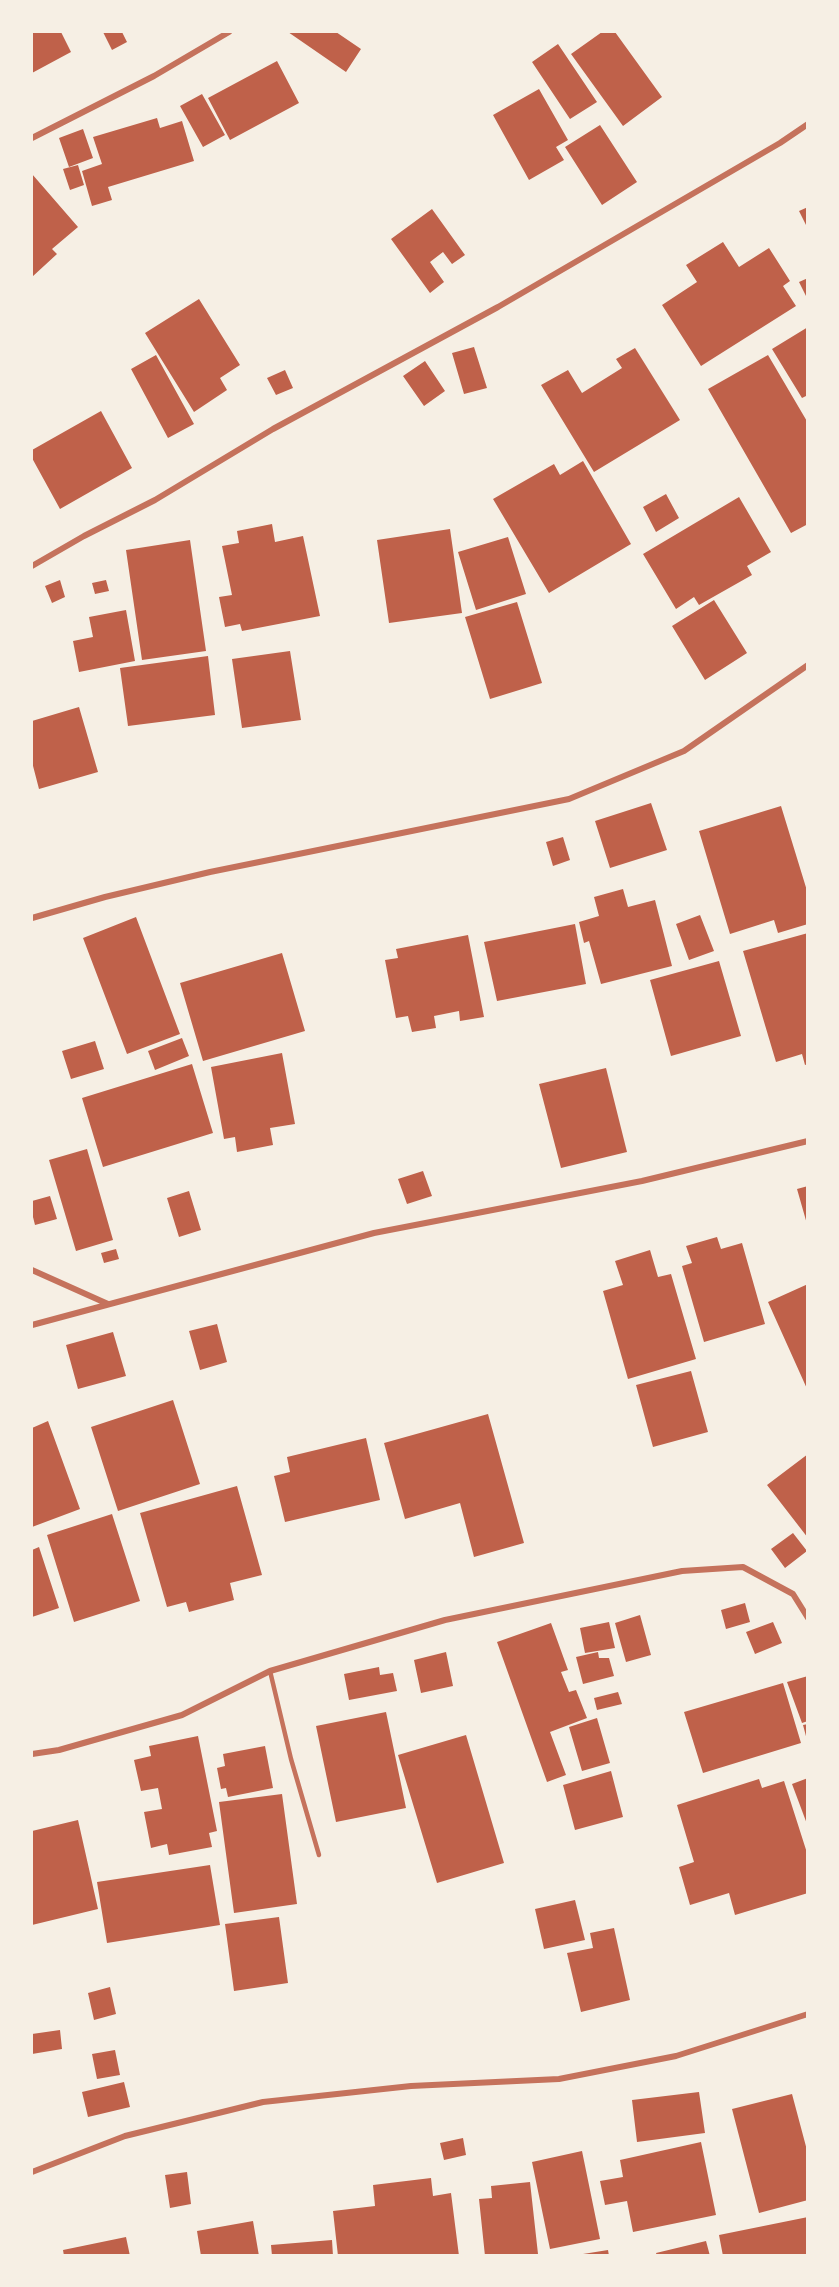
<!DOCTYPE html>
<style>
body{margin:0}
#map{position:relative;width:839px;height:2287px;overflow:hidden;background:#f6efe4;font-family:"Noto Sans",sans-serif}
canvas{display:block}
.frame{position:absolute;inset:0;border:33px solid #f6efe4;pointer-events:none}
</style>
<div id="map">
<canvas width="839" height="2287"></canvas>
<div class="frame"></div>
</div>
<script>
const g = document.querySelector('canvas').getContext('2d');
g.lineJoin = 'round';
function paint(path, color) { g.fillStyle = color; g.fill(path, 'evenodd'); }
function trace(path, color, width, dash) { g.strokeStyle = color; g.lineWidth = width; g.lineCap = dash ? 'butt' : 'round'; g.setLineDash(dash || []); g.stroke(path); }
paint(new Path2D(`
 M32,32H61L71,52L32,73Z
 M103,32H122L127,42L112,50Z
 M288,32H336L361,49L346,72Z
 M602,32H615L662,97L623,126L571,54Z
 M558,44L597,102L570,119L532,62Z
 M277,61L299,103L230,140L208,98Z
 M539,89L568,140L556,147L564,160L529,180L493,115Z
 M202,94L225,135L203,147L180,106Z
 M157,118L160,128L182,121L194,161L108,187L112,200L92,206L82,171L102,164L93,137Z
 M600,125L637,182L602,205L565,147Z
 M83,129L93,158L69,167L59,138Z
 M78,165L84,185L70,190L63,169Z
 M32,174L78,227L52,249L57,254L32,277Z
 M808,207V229L799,211Z
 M432,209L465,255L452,264L443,252L430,262L444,282L430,293L391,239Z
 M723,242L739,267L769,248L790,281L783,286L796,306L701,366L662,305L697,282L686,265Z
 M808,278V300L799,282Z
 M199,299L240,365L220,378L227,390L194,412L145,333Z
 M808,327V395L802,398L772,349Z
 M474,347L487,388L464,394L452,353Z
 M635,348L680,420L594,472L541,385L568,370L582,393L622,368L616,359Z
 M156,355L194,424L168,438L131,369Z
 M768,355L808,423V524L791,533L708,389Z
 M425,361L445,391L424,406L403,376Z
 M285,370L293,388L276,395L267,378Z
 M101,411L132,468L60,509L32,458V450Z
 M583,461L631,544L549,593L493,499L554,464L560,475Z
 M666,494L679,518L656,532L643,507Z
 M739,497L771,552L747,566L752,575L699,605L694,597L676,609L643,554Z
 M272,524L275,542L303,536L320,616L242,631L240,624L225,627L219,597L232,595L222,546L239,543L237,531Z
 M450,529L462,613L389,623L377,540Z
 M508,537L526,594L476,610L458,552Z
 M190,540L206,651L142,660L126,550Z
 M60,580L65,597L52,603L45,586Z
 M106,580L109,591L95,594L92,583Z
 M714,600L747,653L705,680L672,626Z
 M517,602L542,683L490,699L465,617Z
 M126,610L135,661L79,672L73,641L93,637L89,617Z
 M290,651L301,720L242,728L232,659Z
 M208,656L215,715L128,726L120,668Z
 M79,707L98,772L39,789L32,762V721Z
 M651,803L667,850L610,868L595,821Z
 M781,806L808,894V924L778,933L774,920L730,934L699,831Z
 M563,837L570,860L553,866L546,842Z
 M623,889L628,907L655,900L672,966L601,984L589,941L584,943L579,922L599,916L594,897Z
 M700,915L714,951L689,960L676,924Z
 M136,917L180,1034L127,1054L83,938Z
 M575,924L586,984L497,1001L484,942Z
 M808,933V1064L805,1065L802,1054L776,1062L743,951Z
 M468,935L484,1017L460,1021L459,1011L434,1016L436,1028L412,1032L408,1016L396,1018L385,960L398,958L396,949Z
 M282,953L305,1031L203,1061L180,983Z
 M719,961L741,1036L671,1056L650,980Z
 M182,1038L189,1056L155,1070L148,1051Z
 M95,1041L104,1069L71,1079L62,1051Z
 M282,1053L295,1124L270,1128L273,1145L237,1152L235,1137L224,1139L211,1067Z
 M192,1064L213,1133L103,1167L82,1098Z
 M606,1068L627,1152L561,1168L539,1084Z
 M87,1149L113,1240L76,1251L49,1160Z
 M423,1171L432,1196L407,1204L398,1179Z
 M808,1186V1224H807L797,1189Z
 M189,1191L201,1230L179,1237L167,1198Z
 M50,1196L57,1219L35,1225L32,1213V1201Z
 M717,1237L721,1249L742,1243L765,1324L704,1342L682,1266L692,1263L686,1246Z
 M116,1249L119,1259L104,1263L101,1253Z
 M650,1250L658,1277L671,1274L696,1359L628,1379L603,1291L623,1285L615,1261Z
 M808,1284V1391L768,1302Z
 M217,1324L227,1362L200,1370L189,1331Z
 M113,1332L126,1376L78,1389L66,1345Z
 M691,1371L708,1432L653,1447L636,1385Z
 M173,1400L200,1484L118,1511L91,1427Z
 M488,1414L524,1543L474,1557L460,1503L405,1519L384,1443Z
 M48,1421L80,1509L32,1527V1428Z
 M366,1438L380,1500L285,1522L274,1476L290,1472L287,1457Z
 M808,1454V1538L767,1485Z
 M237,1486L262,1575L230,1583L234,1600L189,1612L186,1602L167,1607L140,1513Z
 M112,1514L140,1601L74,1622L47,1535Z
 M793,1533L807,1551L785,1568L771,1549Z
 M39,1547L59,1608L32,1617V1550Z
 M745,1603L750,1622L726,1629L721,1610Z
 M640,1615L651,1655L626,1662L615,1623Z
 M609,1622L615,1648L585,1653L580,1628Z
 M773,1622L782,1643L755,1654L746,1632Z
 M551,1623L568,1670L561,1672L569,1692L576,1690L587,1718L550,1732L566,1775L547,1782L497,1642Z
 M446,1652L453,1686L421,1693L414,1660Z
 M598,1652L599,1658H609L614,1676L583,1684L576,1657Z
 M379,1667L380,1675L393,1673L397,1691L349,1700L344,1674Z
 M808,1676V1721L802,1723L787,1682Z
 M783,1683L801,1743L703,1773L684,1712Z
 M618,1692L622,1704L597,1710L594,1698Z
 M386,1712L406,1808L336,1822L316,1726Z
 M597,1718L610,1763L582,1771L569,1727Z
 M808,1724V1740H807L803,1725Z
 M466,1735L504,1863L437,1883L398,1755Z
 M198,1736L217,1831L209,1833L212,1847L169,1855L167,1844L151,1848L144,1812L162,1809L158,1788L141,1791L134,1760L151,1756L149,1746Z
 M265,1746L273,1788L228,1797L226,1788L221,1789L217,1768L225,1766L223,1754Z
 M611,1771L623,1817L575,1830L563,1785Z
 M808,1778V1824H807L792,1784Z
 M759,1779L762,1788L784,1781L808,1856V1893L735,1915L729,1893L690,1905L679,1867L694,1862L677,1805Z
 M282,1794L297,1904L234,1913L219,1802Z
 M78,1820L98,1909L32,1925V1831Z
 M210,1865L220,1925L107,1943L97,1882Z
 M575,1900L585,1940L544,1949L535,1909Z
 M279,1917L288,1983L234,1991L225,1924Z
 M614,1928L630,2000L581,2012L567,1953L593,1948L590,1933Z
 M110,1987L116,2014L94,2020L88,1993Z
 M60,2030L62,2049L32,2054V2034Z
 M115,2050L120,2075L97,2079L92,2054Z
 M124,2082L130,2107L88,2117L82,2092Z
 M699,2092L705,2133L637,2142L632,2100Z
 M792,2094L808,2154V2200L759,2213L732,2109Z
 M463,2138L466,2155L444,2160L440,2143Z
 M701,2142L716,2215L633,2232L627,2201L605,2205L600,2181L623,2177L620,2160Z
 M582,2151L600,2239L550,2249L532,2162Z
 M187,2172L191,2204L170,2208L165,2175Z
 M431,2178L433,2196L451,2193L459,2256H338L333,2211L375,2206L373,2185Z
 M530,2182L538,2254L485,2256L479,2199L492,2198L491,2186Z
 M808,2217V2256H723L719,2235Z
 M253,2221L259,2256H201L197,2231Z
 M126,2237L130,2256H64L63,2250Z
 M332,2240L333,2256H272L271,2245Z
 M706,2241L710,2256H657L656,2253Z
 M608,2250L609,2256H583V2254Z`), '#bf614a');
trace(new Path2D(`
 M270,1671L291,1759L319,1855`), '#c5725c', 4.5);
trace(new Path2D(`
 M32,138L154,76L229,32
 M32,566L84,536L155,500L273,429L498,307L780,143L808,124
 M32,918L105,897L210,872L569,799L684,751L808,665
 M32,1270L108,1304
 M32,1325L374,1233L642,1181L808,1141
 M32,1754L59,1750L182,1715L270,1671L445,1620L682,1571L743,1567L793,1594L808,1618
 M32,2172L125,2136L263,2102L411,2086L559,2079L676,2056L808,2014`), '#c5725c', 6);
</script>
